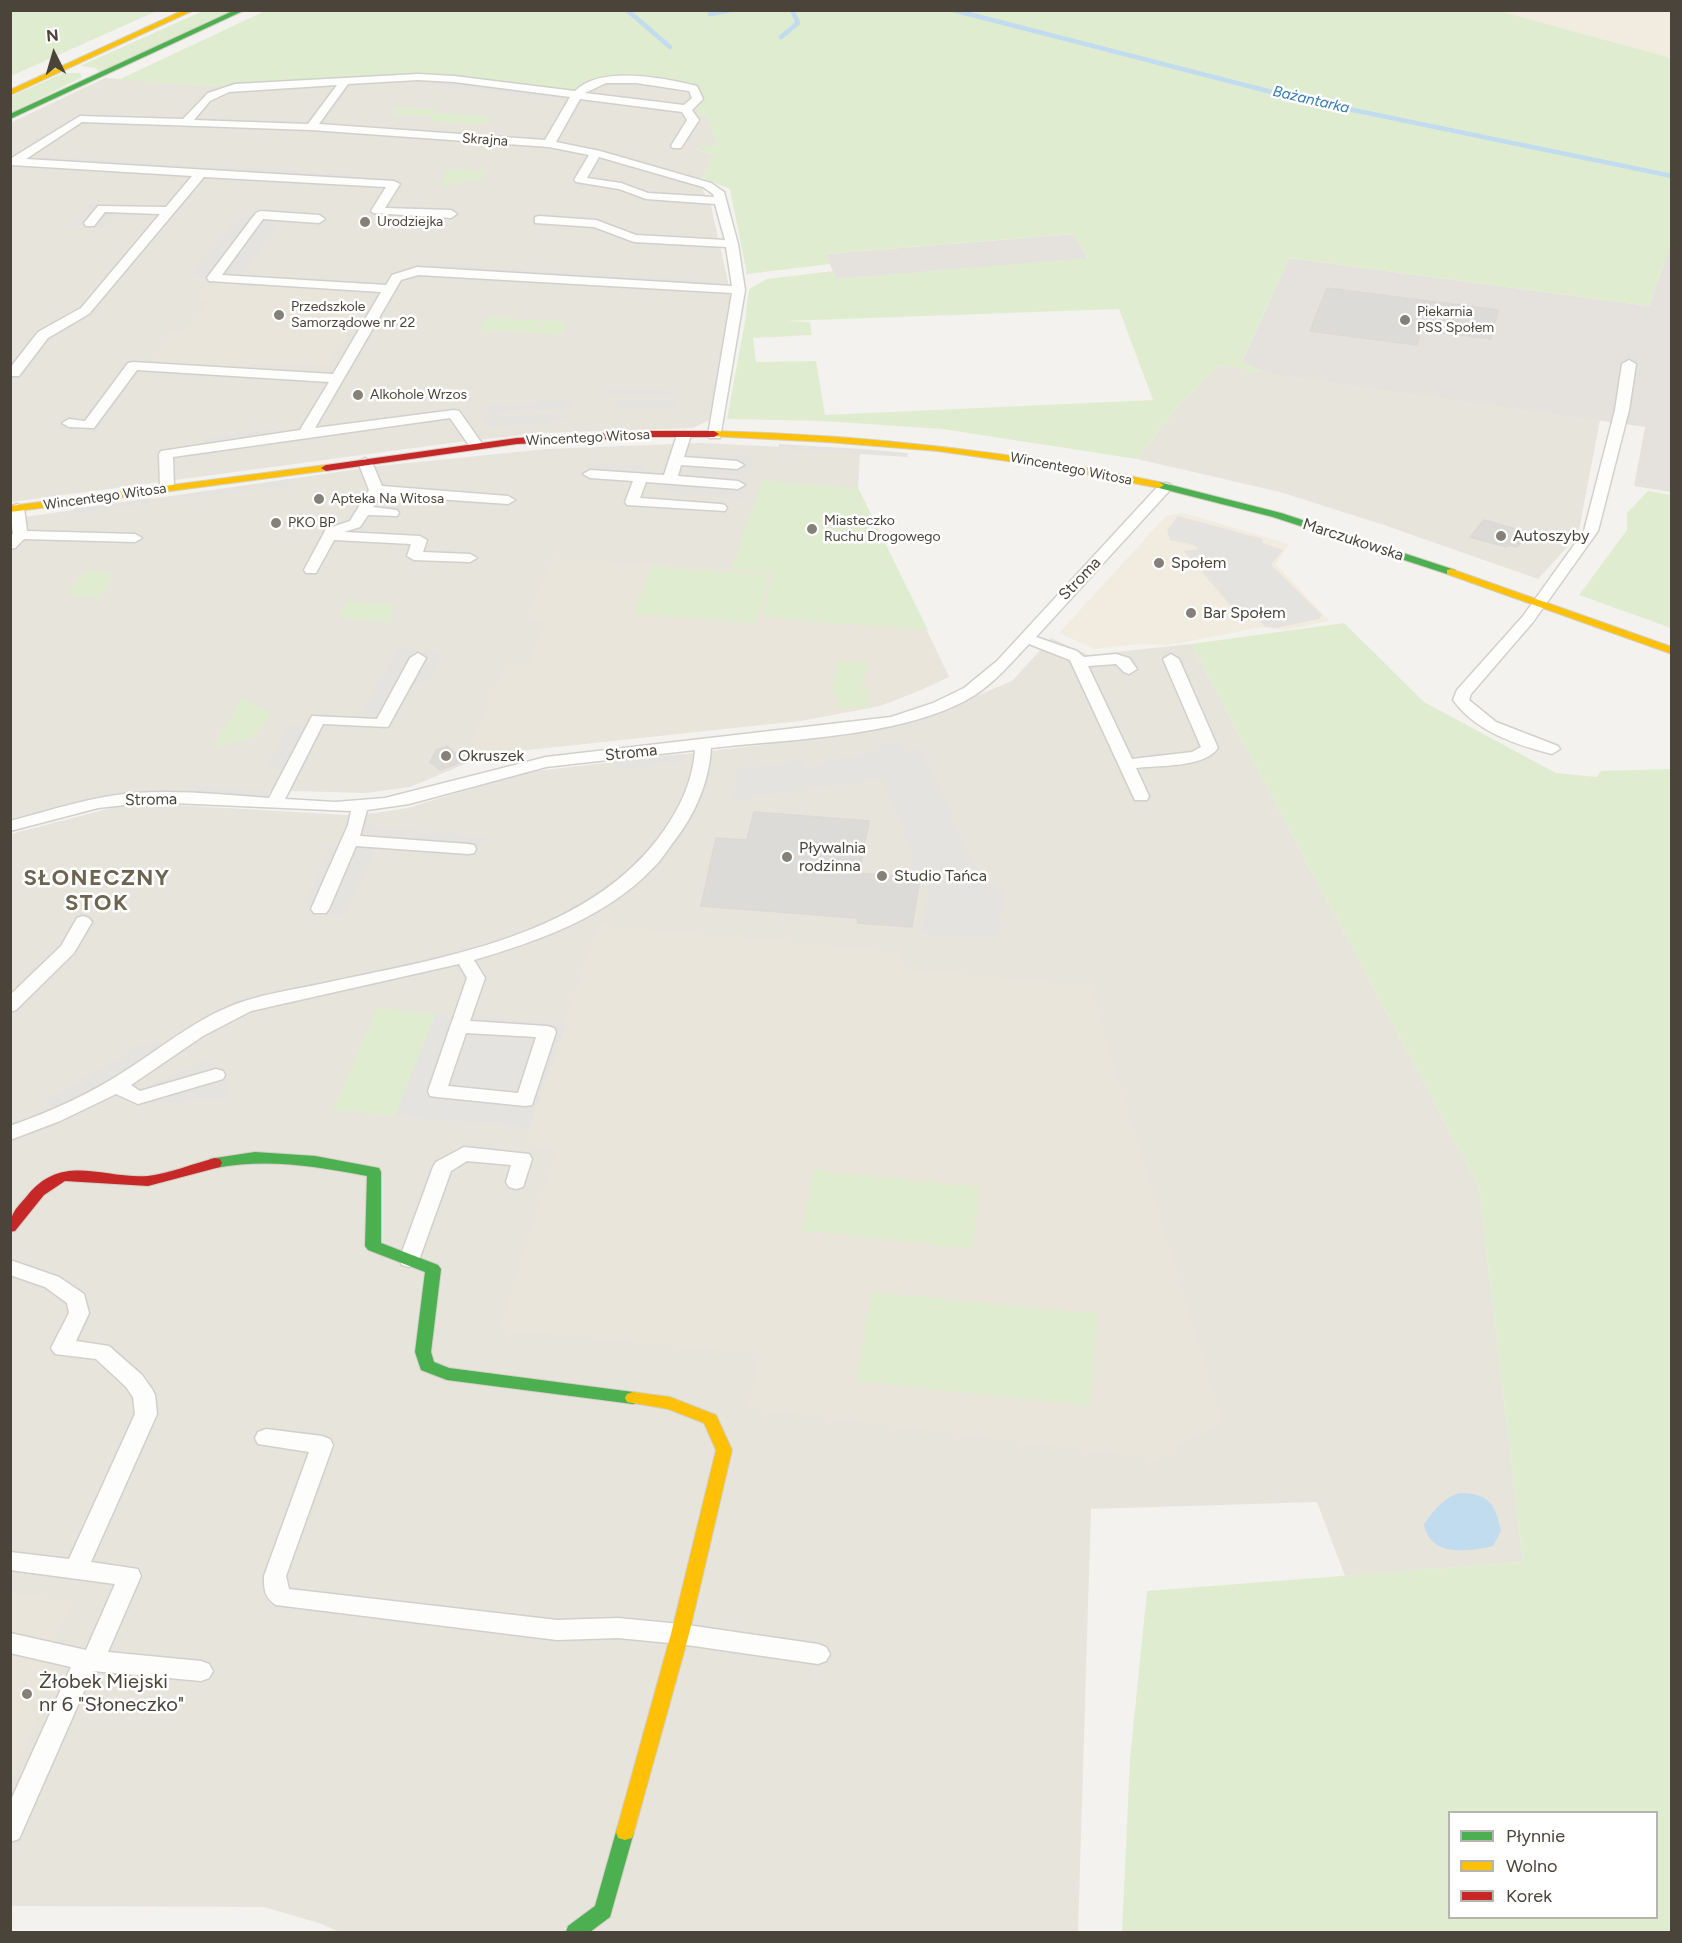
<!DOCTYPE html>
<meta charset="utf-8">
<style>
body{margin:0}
#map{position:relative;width:1682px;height:1943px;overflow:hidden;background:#f3f2ee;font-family:Figtree,sans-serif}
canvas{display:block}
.frame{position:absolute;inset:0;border:12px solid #4a443a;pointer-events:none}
.legend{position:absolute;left:1448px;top:1811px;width:210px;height:108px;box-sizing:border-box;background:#fff;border:2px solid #b7b4b0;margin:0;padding:8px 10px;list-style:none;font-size:18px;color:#4a443a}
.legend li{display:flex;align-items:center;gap:12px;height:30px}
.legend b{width:30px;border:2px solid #b7b4b0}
.north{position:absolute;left:24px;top:24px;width:60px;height:60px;-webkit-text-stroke:4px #fff;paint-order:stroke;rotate:355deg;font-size:16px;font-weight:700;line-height:24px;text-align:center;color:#4a443a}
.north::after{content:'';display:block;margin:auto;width:21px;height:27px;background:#4a443a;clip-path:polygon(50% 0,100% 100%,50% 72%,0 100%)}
</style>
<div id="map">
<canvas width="1682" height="1943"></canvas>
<div class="frame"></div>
<ul class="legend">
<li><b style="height:8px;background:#4caf50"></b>Płynnie</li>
<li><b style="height:8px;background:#ffc107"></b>Wolno</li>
<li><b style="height:8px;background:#c62828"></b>Korek</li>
</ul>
<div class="north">N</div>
</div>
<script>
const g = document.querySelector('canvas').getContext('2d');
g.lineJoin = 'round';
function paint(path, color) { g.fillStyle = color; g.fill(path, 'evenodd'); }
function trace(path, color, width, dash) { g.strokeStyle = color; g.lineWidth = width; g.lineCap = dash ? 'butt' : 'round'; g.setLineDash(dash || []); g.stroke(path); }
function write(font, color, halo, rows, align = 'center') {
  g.font = font + ' Figtree,sans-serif'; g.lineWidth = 5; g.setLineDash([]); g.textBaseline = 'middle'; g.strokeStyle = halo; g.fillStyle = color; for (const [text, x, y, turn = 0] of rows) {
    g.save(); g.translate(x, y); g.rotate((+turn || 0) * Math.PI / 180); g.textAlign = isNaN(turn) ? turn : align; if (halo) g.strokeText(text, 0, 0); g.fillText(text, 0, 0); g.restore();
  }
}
paint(new Path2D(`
 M419,75L586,83L619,77L699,86L703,100L698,114L707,115L717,145L694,149L712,154L711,162L702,178L697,179L711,206L732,300L709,420L693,428L540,433L451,443L11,502L10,123L105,78L219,86Z
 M1218,365L1600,420L1578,535L1538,579L1384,525L1280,492L1137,459L1179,405Z
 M703,443L860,451L858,488L949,677L916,692L879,706L799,721L517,751L477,759L410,787L366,793L294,791L125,794L98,797L11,821V519L380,466L546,449Z
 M1051,638L1088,655L1191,644L1479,1187L1523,1562L1345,1576L1317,1502L1091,1509L1078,1932H339L322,1924L264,1907L11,1906V834L115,807L157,804L347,815L376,813L407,808L527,772L849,735L895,726L923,718L1012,681Z`), '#e7e4dc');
paint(new Path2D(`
 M1499,11H1671V58Z
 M1183,513L1289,544L1276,564L1329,621L1286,630L1261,627L1169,645L1138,644L1095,649L1059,633L1166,516Z`), '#f2ebdf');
paint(new Path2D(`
 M1074,234L1088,259L836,279L826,254Z
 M1671,244V492L1634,486L1645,427L1266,373L1242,362L1289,258L1649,306Z`), '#e5e2de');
paint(new Path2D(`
 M210,281L236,283L238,286L251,287L258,285L350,291L371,297L326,366L254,363L250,368L149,362L170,333L185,334L209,301L196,300Z
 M762,481L858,488L949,677L916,692L880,706L806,720L517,751L477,759L473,737L506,665L528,666L545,622L525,620L552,558L731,570Z
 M598,925L897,952L905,969L1090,986L1222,1421L1156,1459L748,1408L759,1354L499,1329L557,1149L526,1145L529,1127Z
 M11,1594L72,1602L40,1674L44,1703L11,1782Z`), '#e9e5da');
paint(new Path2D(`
 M11,10H157V11L11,76Z
 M267,10L1499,11L1671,58V244L1649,306L1289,258L1242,362L1266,373L1218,365L1179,405L1137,459L942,429L824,421L727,419L745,322L749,289L767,279L833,271L836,279L1088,258L1073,234L826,254L830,264L747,274L730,189L702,178L711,162L712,154L692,148L717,145L707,115L698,114L696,112L703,100L699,86C652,80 616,69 570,91L419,75L219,86L118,80ZM1119,309L1153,400L825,415L816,361L756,362L753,338L812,335L810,322L786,321Z
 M203,11H233L100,73L96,68L80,66Z
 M64,73H80L82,77L11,113L10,97Z
 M396,107L435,110L433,113L491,117L486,125L430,121L433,116L391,114Z
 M448,169L486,171L481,179L440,186Z
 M487,317L567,322L561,335L479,329Z
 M762,481L858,488L928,630L785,619L762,615L774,573L731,570Z
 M1648,491L1671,495V628L1579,595L1627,530V513Z
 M651,566L770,575L756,623L634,614Z
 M85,571L111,574L112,582L97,598L67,594Z
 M347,602L392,604L391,622L338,618Z
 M1344,623L1424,702L1556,773L1597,777L1601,771L1671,769V1932H1122L1130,1759L1147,1591L1523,1562L1479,1187L1191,644ZM1450,1812H1656V1918H1450Z
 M837,661L867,662L863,689L870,690L868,706L835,708L837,694L832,693Z
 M242,697L271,714L254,737L213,748Z
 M377,1008L436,1014L395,1116L333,1110Z
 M814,1170L981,1187L972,1249L801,1230Z
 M872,1292L1098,1314L1090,1406L856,1381Z`), '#e0ecd0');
paint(new Path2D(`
 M437,80L553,94L547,98L428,83Z
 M43,156L201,166L198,170L39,161Z
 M208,166L352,174L348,179L204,171Z
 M91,203L101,204L85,223H99L111,210L119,211L104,227L72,225Z
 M239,216L254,217L207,277L190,276Z
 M262,217L282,219L240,277L218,276Z
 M427,264L705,280L703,285L426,268Z
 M607,388L666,390L679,396L605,394Z
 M571,400V408L483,415L481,406Z
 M611,400H677V407L609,406Z
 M568,412L564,421L486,428L483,418Z
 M275,428L285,433L203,444L209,437Z
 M779,444L862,449L908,453L907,457L779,449Z
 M690,453L753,456L748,475L684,472Z
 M590,463L645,466L640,481L584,477Z
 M682,474L749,478L744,498L659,493L662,485L678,486Z
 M290,479L291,485L187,499L186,494Z
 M151,498L152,503L74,515L73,509Z
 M1178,516L1263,539V543L1283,550L1271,565L1322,615L1319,619L1277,628L1265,627L1253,612L1238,614L1184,551L1198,549L1194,545L1170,540L1167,530Z
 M398,648L418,651L382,716L361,714Z
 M424,651L444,653L426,684L408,683Z
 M290,725H306L283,769L268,767Z
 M901,741L905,752L922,749L979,878L964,881L965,884L1004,888L1000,936L974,938L921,933L931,876L912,874V849L882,779L733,800L737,769L803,760L807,768L842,758L881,751L878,744Z
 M683,754L684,763L614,769L612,760Z
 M189,785L270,791L266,799L185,793Z
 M361,825L489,837L481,847L358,834Z
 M348,840L318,907L303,906L331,846Z
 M358,847L377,848L344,916H326Z
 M436,1014L566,1024L529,1127L395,1116Z
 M166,1042L119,1076L54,1109L45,1099L120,1059L139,1044Z
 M210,1059L229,1085V1099L146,1104V1086Z`), '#e5e3df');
paint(new Path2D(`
 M1459,1493C1489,1493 1495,1504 1501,1531L1493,1546C1467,1552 1430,1557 1424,1524C1432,1512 1445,1497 1459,1493Z`), '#c1dbef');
trace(new Path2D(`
 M627,10L670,47
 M953,10L1295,98L1672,176
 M710,14L731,10
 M781,37L798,23L792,10`), '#c1dbef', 4.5);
const building = new Path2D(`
 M1327,288L1498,310L1491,339L1421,330L1417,345L1310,331Z
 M1484,520L1530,533L1517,547L1508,545L1506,547L1470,537Z
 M447,746L464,761L440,770L430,762L436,750Z
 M754,812L869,821L859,873L920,878L912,927L858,923L857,918L701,906L716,838L747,840Z`);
paint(building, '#dddbd7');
trace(building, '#dcd9d4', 1.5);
const street = new Path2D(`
 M418,74L454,76L575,91C601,65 664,78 697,86L703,99L692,110L699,120L681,148H673L671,146L687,120L682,112L580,99L556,142L600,151L711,183L724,192L738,244L745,290L720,438H710L708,435L732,293L418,275L401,280L315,428L454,410L459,411L481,442L483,445L481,448H471L450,418L173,457L174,488L167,492L160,488L159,454L161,451L300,430L329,382L137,370L94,428L69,427L62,423L69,419L85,421L128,363L133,362L333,374L381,292L209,281L207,278L209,275L256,213L260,211L319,215L325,219L319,223L263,219L222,275L386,285L392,275L417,267L732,286L726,247L634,242L594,227L535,223V217L539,216L596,220L636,235L725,240L715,204L646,199L619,189L576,182L574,180L589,155L549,147L311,130L82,122L26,159L394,181L400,184L385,208L451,210L457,214L451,218L373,213L371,211L386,187L204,177L89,314L48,338L19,376H10V368L38,332L81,308L160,214L105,212L94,226H86L84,223L98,206L166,207L192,176L11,165L10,159L80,116L183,119L208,93L235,84ZM418,80L454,82L570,97L545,140L319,124L348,84ZM606,83H636L689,91L692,98L684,105L585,93ZM337,85L308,124L194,120L210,101L229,92ZM599,157L703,187L713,194L714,197L648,193L621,183L587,178Z
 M1629,360L1636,364L1629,410L1598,531L1533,622L1471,694L1469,700L1496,722L1558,746L1560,749L1552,754C1516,745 1475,731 1453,700L1457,690L1523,616L1584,531L1615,410L1622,364Z
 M684,431L691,435L684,457L737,461L744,465L737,469L681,465L678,476L738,481L745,485L738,489L646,482L640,498L720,504L725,505L727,508L725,511L627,505L625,502L633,481L590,478L583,474L590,470L664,475L677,435Z
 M365,458L372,462L382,486L508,496L515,500L508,504L380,495L373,507L397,510L399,513L397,516L368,515L360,527L344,532L420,536L427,540L423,552L470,554L477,558L470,562L414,560L407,556L411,544L334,540L316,573H306L304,570L326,529L350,521L369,490L358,462Z
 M1165,483L1170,484L1172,487L1170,490L1036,637L1077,651L1084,657L1116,654L1129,658L1137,669L1129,674L1124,672L1116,664L1088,666L1132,759L1192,752L1201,747L1163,659L1171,654L1179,659L1218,748C1204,768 1159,765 1136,768L1149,796L1147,800H1135L1133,796L1070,660L1029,644C1012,662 995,682 975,695C908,737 790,739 711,748C709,782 695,814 675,840C667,850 661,861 652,869C605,918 538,941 474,960L485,978L470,1021L547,1026L554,1028L556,1032L532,1105L525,1106L437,1097L430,1096L428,1091L467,978L459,964L251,1011L203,1036L131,1085L140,1091L216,1069L223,1071L225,1075L223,1079L138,1104L116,1094L60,1121L10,1140V1126C52,1111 92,1093 128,1069C164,1046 196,1019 236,1004C263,994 292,990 320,984C435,959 580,939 657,840C677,814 693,783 695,750L546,767L409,804L367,810L360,836L468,844L474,845L476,849L474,853L468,854L356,846L329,909L326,913H314L311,909L348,825L351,811L152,802L98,808L10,831V821C52,810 93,796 136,793C180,790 225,795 269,798L312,716L377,719L410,658L418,653L426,658L388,727L323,724L285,799L335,802L385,798L546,757L891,717L933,703L964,688L997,661L1160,484ZM466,1033L536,1037L518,1093L448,1086Z
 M17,504L24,508L27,531L135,534L142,538L135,542L24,539L15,548L10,549V536L13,534L10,507Z
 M83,916L89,918L92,922L74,953L16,1010L10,1012V995L61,946L77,918Z
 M464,1147L529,1154L532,1159L523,1187L516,1189L509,1187L506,1182L511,1165L467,1161L451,1171L419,1260L416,1265L409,1267L402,1265L399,1260L433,1167L436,1162Z
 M10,1260L59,1277L84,1294L89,1313L76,1341L109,1346L142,1375L152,1389L155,1395L157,1414L91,1562L138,1569L141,1576L108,1652L201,1661L209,1664L213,1671L209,1678L201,1681L93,1671L19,1839L10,1842V1802L71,1667L10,1653V1633L86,1650L115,1584L10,1570V1552L69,1559L135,1414L133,1397L126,1387L96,1359L55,1354L51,1348L69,1313L67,1303L45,1287L10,1275Z
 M266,1429L322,1436L330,1439L333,1445L286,1576L289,1589L557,1620L618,1618L680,1624L818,1644L826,1647L830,1654L826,1661L818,1664L680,1644L618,1638L557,1640L276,1605C264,1597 264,1589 264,1576L309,1452L258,1444L255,1438L258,1432Z`);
const fast = new Path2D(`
 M235,10H245L10,119V114Z
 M1159,482L1281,513L1455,570L1457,572L1455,574H1447L1273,517L1155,487V483Z
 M255,1152L315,1156L379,1168L381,1172V1243L438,1265L441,1269L431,1352L434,1362L449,1368L633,1392L639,1394L641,1398L639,1402L633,1404L447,1380L421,1370L415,1352L425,1272L368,1250L365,1246L367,1176C315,1166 267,1158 215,1168L210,1167L208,1163L210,1159L215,1158Z
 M625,1824L632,1826L634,1832L610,1917L590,1932H566L568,1926L595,1906L616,1832L618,1826Z`);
const slow = new Path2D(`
 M184,10H194L10,95V90Z
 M714,431C864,435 1012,451 1159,482L1164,485L1159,488L1049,467L938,451L827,442L710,436V432Z
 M326,465L331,468L330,470L10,512V506Z
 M1451,569L1672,647V654L1447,574V570Z
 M633,1392L670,1397L716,1415L732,1450L689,1634L634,1832L632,1838L625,1840L618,1838L616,1832L671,1634L716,1450L704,1423L668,1409L627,1402L625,1398L627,1394Z`);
const jam = new Path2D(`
 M649,431H714L719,434L714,437H649L517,444L326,471L321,468L326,465L517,438Z
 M215,1158L220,1159L222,1163L220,1167L148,1186L65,1181L44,1195L15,1231L10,1232C10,1213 15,1210 27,1196C62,1152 102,1179 148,1176C168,1174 195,1163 215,1158Z`);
trace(street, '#d1d0cc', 3);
trace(fast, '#d2cfc5', 2);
trace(slow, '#d2cfc5', 2);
trace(jam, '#d2cfc5', 2);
paint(street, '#fdfdfc');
paint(fast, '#4caf50');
paint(slow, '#ffc107');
paint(jam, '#c62828');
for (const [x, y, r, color] of [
 [365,222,6,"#858179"],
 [279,315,6,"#858179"],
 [1405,320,6,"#858179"],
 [358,395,6,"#858179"],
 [319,499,6,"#858179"],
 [276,523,6,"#858179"],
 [812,529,6,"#858179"],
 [1501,536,6,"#858179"],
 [1159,563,6,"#858179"],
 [1191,613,6,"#858179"],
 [446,756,6,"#858179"],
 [787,857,6,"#858179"],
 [882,876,6,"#858179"],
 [27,1694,6,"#858179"]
]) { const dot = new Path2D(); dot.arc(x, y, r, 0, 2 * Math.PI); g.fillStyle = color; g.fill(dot); trace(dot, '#fff', 2); }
write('14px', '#4a443a', '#fff', [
 ["Skrajna",485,140,4],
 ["Wincentego Witosa",588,438,-3],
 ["Wincentego Witosa",1071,469,11],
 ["Wincentego Witosa",105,497,-8]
]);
write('14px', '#4a443a', '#fff', [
 ["Urodziejka",377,222],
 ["Przedszkole",291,307],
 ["Samorządowe nr 22",291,323],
 ["Piekarnia",1417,312],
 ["PSS Społem",1417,328],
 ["Alkohole Wrzos",370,395],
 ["Apteka Na Witosa",331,499],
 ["Miasteczko",824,521],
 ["Ruchu Drogowego",824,537],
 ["PKO BP",288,523]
], 'left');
write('italic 15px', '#3579b4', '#fff', [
 ["Bażantarka",1311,100,13]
]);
write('16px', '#4a443a', '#fff', [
 ["Autoszyby",1513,536],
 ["Społem",1171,563],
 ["Bar Społem",1203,613],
 ["Okruszek",458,756],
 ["Pływalnia",799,848],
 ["rodzinna",799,866],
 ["Studio Tańca",894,876]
], 'left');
write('16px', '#4a443a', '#fff', [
 ["Marczukowska",1353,540,18],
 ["Stroma",1080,579,-46],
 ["Stroma",631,753,-6],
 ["Stroma",151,800,-1]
]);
write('20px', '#4a443a', '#fff', [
 ["Żłobek Miejski",39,1682],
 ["nr 6 \"Słoneczko\"",39,1705]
], 'left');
g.letterSpacing = '1.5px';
write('bold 22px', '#6d6351', '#fff', [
 ["SŁONECZNY",97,879],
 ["STOK",97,904]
]);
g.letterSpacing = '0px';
</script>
